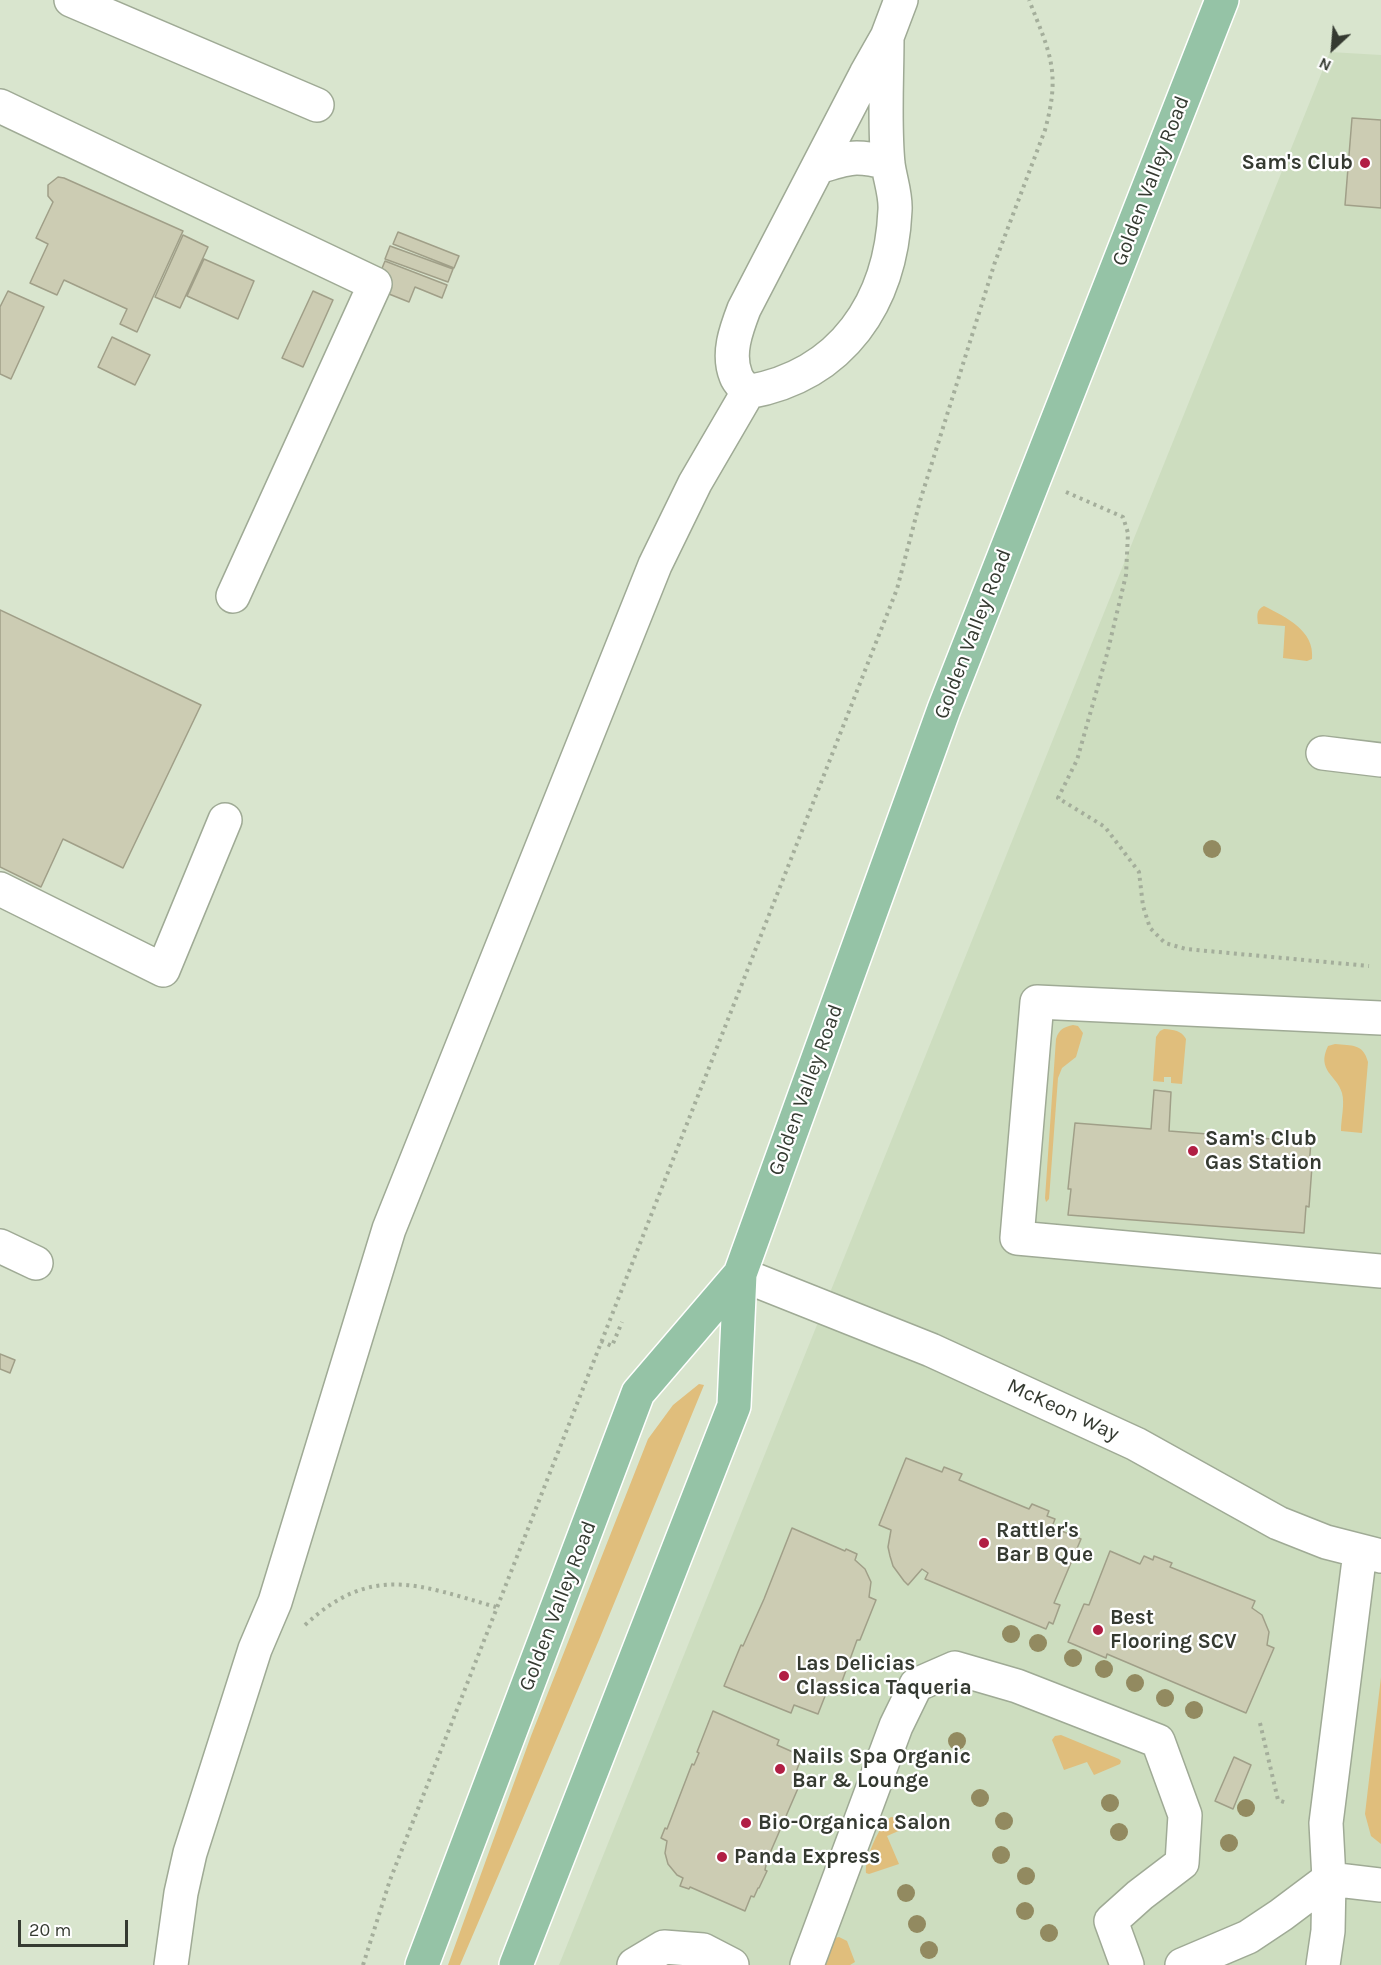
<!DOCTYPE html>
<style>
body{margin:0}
#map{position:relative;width:1381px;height:1965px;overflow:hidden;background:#d9e5ce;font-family:Karla,sans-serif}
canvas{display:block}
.north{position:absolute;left:1303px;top:18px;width:60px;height:60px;-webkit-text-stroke:4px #fff;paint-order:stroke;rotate:206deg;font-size:16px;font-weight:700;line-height:24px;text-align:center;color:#353a31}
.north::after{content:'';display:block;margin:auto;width:21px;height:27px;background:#353a31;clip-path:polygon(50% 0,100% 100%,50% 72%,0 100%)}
.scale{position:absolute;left:18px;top:1920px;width:110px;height:27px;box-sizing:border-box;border:3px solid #353a31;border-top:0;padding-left:8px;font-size:18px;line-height:21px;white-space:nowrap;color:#353a31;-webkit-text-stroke:4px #fff;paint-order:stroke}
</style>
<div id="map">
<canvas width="1381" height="1965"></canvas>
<div class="north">N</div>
<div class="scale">20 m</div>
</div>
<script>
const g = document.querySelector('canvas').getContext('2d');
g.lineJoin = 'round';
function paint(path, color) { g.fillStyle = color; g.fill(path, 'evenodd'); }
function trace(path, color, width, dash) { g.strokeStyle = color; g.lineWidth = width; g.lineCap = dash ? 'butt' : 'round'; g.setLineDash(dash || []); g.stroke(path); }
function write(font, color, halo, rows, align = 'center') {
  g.font = font + ' Karla,sans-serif'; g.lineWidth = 4.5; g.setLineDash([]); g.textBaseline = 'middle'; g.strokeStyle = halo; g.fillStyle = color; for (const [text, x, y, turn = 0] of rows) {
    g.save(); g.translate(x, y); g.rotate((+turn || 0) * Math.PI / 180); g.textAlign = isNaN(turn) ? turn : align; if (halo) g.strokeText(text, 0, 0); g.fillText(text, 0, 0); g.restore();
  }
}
paint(new Path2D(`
 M1330,52L1381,55V1965H559Z`), '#cdddbf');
paint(new Path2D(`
 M1264,606C1285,617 1315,630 1312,659L1307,661L1283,658L1285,626L1258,624C1257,615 1256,610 1264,606Z
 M1073,1025L1078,1026L1083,1033L1076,1057L1062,1068L1058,1078L1049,1199L1046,1202L1045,1198L1056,1039C1059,1029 1064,1027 1073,1025Z
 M1164,1029C1174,1030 1181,1030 1186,1039L1182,1084L1171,1083V1077H1164V1082L1153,1081L1156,1037L1160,1031Z
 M1335,1044C1352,1046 1363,1043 1368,1062L1362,1133L1341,1131C1341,1119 1345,1104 1342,1093C1337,1075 1316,1071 1328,1046Z
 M699,1384L704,1385L599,1640L460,1965H448L531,1736L648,1439L673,1405Z
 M1381,1677V1844L1371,1836L1365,1814Z
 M1061,1735L1119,1759L1121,1761L1120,1764L1094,1775L1087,1762L1064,1770L1052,1740L1055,1736Z
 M891,1817L899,1818L910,1826L887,1836L899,1864L869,1874L866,1873C864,1860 880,1823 891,1817Z
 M839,1937L847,1941L855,1962L850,1965H823L834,1938Z`), '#e0be7c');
const building = new Path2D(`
 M1352,118L1381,120V208L1345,205Z
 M58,177L64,178L183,231L137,332L120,324L127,309L64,280L57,295L30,283L48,244L36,238L53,202L48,196V185Z
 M398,232L459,256L454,268L393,244Z
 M183,235L208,247L180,308L155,297Z
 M390,246L453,269L448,282L385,259Z
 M204,259L254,281L238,319L187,296Z
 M385,261L447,285L442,298L415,287L409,302L374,288Z
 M8,291L44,307L11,379L0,374V307Z
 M313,291L333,300L303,367L282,358Z
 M112,337L150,355L135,385L98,367Z
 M0,610L201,705L123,868L63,839L41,887L0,867Z
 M1154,1090L1171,1092L1169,1131L1311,1142L1309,1166H1312L1309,1207L1306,1206L1304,1233L1068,1215L1071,1189H1068L1075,1123L1151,1129Z
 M0,1354L15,1360L10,1373L0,1369Z
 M906,1458L942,1472L944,1467L962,1474L959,1480L1029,1509L1032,1504L1049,1511L1047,1516L1055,1519L1052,1527L1081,1539L1054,1603L1060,1605L1053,1624L1049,1622L1046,1629L925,1579L928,1573L922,1569L908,1585L904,1581L893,1566L890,1556L888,1547L891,1530L879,1525Z
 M792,1528L845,1551L846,1549L857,1554L855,1560L865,1569L871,1582L869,1597L876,1600L860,1640H857L837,1695L827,1691L818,1714L794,1705L791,1713L724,1686L741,1645L743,1646L764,1599Z
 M1110,1551L1140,1564L1144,1556L1153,1560L1154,1556L1172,1563L1170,1567L1255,1601L1252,1608L1262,1615L1269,1632L1267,1645L1274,1648L1246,1713L1107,1654L1106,1658L1068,1642L1084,1604L1089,1605Z
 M713,1711L779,1740L777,1745L802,1756L792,1783L799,1786L767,1860L765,1870L767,1871L759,1888H758L754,1897L751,1896L745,1911L690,1887L689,1889L680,1886L683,1878L677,1875L668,1864L665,1853L667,1841L661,1838L665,1828L667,1829L692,1764L694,1765L699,1753L697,1752Z
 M1234,1757L1251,1765L1233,1809L1215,1801Z`);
paint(building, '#ccccb3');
trace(building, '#a09f88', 1.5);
const minor = new Path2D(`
 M71,0L317,105
 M887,37C887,78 884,123 888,164C890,179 896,195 895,210C891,302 843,375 748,392C744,387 738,382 736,376C727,354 736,330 744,309L866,74L887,37L901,0
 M0,106L375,284L233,596
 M818,167C850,157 856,155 888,163
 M1323,753L1381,760
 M0,889L163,970L225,820
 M1381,1018L1037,1002L1017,1238L1381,1271
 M0,1246L36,1263
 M740,1274L931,1350L1136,1444L1278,1523L1326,1542L1381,1556
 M171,1965L181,1893L190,1853L255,1649L275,1602L389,1229L655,565L695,483L748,392
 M634,1965L664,1947L703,1950L732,1965
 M807,1965L896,1726L916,1685L955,1668L1017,1686L1158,1741L1185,1815L1182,1863L1140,1895L1111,1921L1127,1965
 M1182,1965L1248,1937L1281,1915L1329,1879L1381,1885
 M1323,1965L1328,1931L1329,1879L1326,1823L1360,1552`);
const major = new Path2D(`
 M422,1965L638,1393L740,1274
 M516,1965L734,1406L740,1274L944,709L1222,0`);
trace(minor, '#9faa95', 36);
trace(major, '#fff', 36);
trace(new Path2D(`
 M1066,492L1123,517L1128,533L1126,575L1107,654L1077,760L1058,798L1105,827L1139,872L1143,906L1150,928L1165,943L1186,949L1369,966
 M601,1341L612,1346L622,1322
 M305,1625C372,1563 419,1585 496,1607
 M1260,1723L1278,1800L1287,1803
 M363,1965L390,1880L897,589L920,501L995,262L1045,130C1061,72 1050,53 1029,0`), '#a4ae9b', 4, [3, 4.5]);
trace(minor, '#fff', 33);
trace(major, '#95c3a6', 33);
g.fillStyle = '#928a60';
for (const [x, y] of [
 [1212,849],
 [1011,1634],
 [1038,1643],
 [1073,1658],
 [1104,1669],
 [1135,1683],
 [1165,1698],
 [1194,1710],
 [957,1741],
 [980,1798],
 [1110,1803],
 [1246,1808],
 [1004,1821],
 [1119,1832],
 [1229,1843],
 [1001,1855],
 [1026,1876],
 [906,1893],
 [1025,1911],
 [917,1924],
 [1049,1933],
 [929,1950]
]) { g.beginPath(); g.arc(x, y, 9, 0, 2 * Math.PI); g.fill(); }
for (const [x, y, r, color] of [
 [1365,163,6,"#b11e44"],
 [1193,1151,6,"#b11e44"],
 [984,1543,6,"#b11e44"],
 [1098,1630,6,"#b11e44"],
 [784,1676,6,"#b11e44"],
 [780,1769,6,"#b11e44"],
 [746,1823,6,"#b11e44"],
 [722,1857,6,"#b11e44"]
]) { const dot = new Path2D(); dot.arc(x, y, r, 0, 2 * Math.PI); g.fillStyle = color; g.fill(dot); trace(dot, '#fff', 2); }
write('bold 21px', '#353a31', '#fff', [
 ["Sam's Club",1353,163,"right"],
 ["Sam's Club",1205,1139],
 ["Gas Station",1205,1163],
 ["Rattler's",996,1531],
 ["Bar B Que",996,1555],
 ["Best",1110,1618],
 ["Flooring SCV",1110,1642],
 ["Las Delicias",796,1664],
 ["Classica Taqueria",796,1688],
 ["Nails Spa Organic",792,1757],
 ["Bar & Lounge",792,1781],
 ["Bio-Organica Salon",758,1823],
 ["Panda Express",734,1857]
], 'left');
write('21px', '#353a31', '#fff', [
 ["Golden Valley Road",1151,181,-69],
 ["Golden Valley Road",973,634,-69],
 ["Golden Valley Road",806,1090,-70],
 ["McKeon Way",1063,1410,25],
 ["Golden Valley Road",558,1606,-69]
]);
</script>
